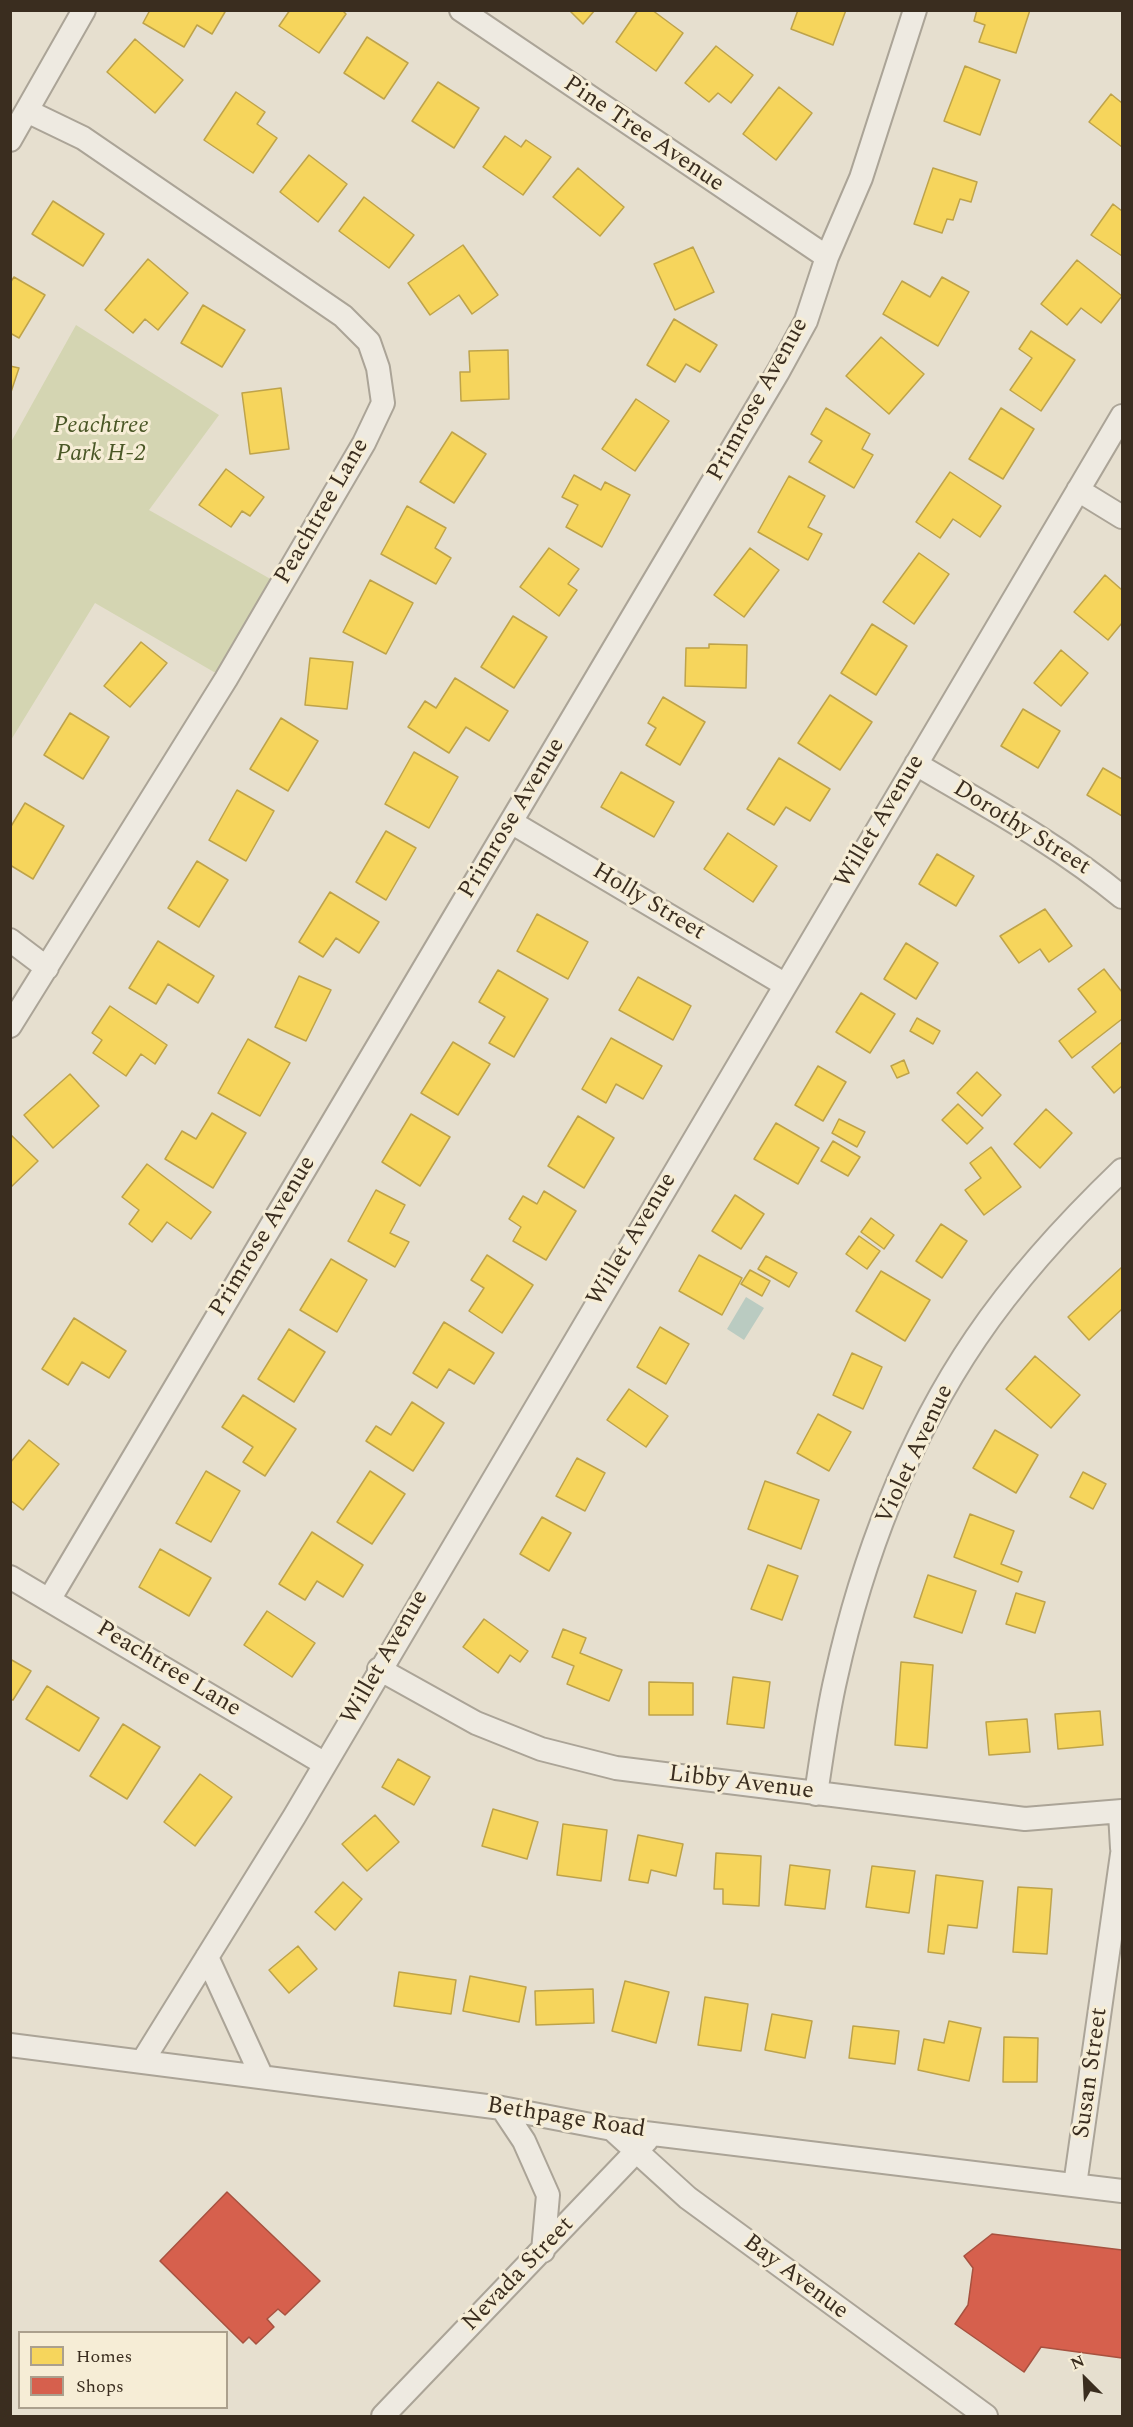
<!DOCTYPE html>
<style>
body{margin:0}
#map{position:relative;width:1133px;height:2427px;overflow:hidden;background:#e6dfcf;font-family:Spectral,serif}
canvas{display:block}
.frame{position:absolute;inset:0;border:12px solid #3a2d1f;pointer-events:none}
.legend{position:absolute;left:18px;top:2331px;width:210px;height:78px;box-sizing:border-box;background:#f6edd6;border:2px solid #aba08d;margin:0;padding:8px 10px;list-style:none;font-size:18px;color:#3a2d1f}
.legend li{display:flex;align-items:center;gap:12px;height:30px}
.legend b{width:30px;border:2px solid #aba08d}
.north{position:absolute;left:1055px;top:2349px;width:60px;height:60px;-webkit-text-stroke:4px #f6edd6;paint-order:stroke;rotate:336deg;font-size:16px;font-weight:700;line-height:24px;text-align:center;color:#3a2d1f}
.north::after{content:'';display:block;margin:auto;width:21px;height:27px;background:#3a2d1f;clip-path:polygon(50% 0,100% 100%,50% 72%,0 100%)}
</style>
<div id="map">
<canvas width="1133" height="2427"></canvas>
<div class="frame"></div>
<ul class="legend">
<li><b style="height:16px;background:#f6d55c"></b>Homes</li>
<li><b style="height:16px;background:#d6604d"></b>Shops</li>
</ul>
<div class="north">N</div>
</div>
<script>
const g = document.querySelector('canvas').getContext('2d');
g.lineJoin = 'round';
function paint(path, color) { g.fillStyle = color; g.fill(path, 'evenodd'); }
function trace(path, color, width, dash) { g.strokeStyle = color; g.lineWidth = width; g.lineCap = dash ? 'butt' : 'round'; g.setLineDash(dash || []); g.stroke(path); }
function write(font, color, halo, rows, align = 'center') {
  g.font = font + ' Spectral,serif'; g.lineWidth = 6; g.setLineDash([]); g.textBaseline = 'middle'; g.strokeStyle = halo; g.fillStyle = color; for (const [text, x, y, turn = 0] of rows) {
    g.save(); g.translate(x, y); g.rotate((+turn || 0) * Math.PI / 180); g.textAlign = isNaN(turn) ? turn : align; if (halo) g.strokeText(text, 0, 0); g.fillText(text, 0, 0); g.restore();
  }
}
paint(new Path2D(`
 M76,325L219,415L149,510L281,585L226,679L95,603L11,740V442Z`), '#d4d5b2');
paint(new Path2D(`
 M746,1297L764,1308L744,1340L727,1329Z`), '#bacbc1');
const homes = new Path2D(`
 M150,10H221L225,12L212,34L197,25L184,47L143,23Z
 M290,10H342L346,14L319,53L279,26Z
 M569,10H595L583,24Z
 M638,10H652L683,33L656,71L616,42Z
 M798,10H846L833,45L791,29Z
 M977,10H1030L1016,53L979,42L985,25L974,21Z
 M367,37L408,63L384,99L344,73Z
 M135,39L183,80L155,113L107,72Z
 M716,46L753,75L731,103L718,93L709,102L685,83Z
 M965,66L1000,80L980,135L944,121Z
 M438,82L479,108L454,148L412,121Z
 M779,87L812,113L776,160L743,134Z
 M236,92L265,112L257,124L277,138L253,173L204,140Z
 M1111,94L1122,103V147L1089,122Z
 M505,136L521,147L526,140L551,157L523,195L483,167Z
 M309,155L347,184L318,222L280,192Z
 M578,168L624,207L600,236L553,197Z
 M933,168L977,182L971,202L960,199L953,220L947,219L942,233L914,224Z
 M364,197L414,235L389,268L339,231Z
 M53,201L104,234L83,266L32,234Z
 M1113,204L1122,211V256L1091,235Z
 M463,245L498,295L472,314L459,295L430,315L408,283Z
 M693,247L714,292L675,310L654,264Z
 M148,259L188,293L158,330L145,319L133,333L105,310Z
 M1077,260L1122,296L1101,323L1081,308L1067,325L1041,304Z
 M14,277L45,295L19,338L10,333V283Z
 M942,277L969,292L938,346L883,314L902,281L930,297Z
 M203,305L245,330L222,367L181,343Z
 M674,319L717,345L700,372L686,364L675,382L647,365Z
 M1031,331L1075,360L1041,411L1010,390L1032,358L1019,349Z
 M881,337L924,374L889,414L846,376Z
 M508,350L509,399L461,401L460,372H470L469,351Z
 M10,366L19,368L10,395Z
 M281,388L289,449L250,454L242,393Z
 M636,399L669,421L635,471L602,449Z
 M826,408L870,434L862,449L873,455L854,488L809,462L822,441L811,434Z
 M1001,408L1034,429L1003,479L969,459Z
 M452,432L486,454L454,503L420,482Z
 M226,469L264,497L250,516L242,511L231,527L199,505Z
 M950,472L1001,506L980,537L953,519L940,538L916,522Z
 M574,475L601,490L605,482L630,495L602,547L566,527L578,505L562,497Z
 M789,476L825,496L808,527L822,534L808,560L758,532Z
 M407,506L446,528L435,548L451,558L436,584L381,554Z
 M549,548L579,569L568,584L577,590L559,616L520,587Z
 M750,548L779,570L744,617L714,595Z
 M919,553L949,574L914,624L883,602Z
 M1105,575L1122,590V623L1108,640L1074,612Z
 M370,580L413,603L386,654L343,632Z
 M513,616L547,637L514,688L481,667Z
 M872,624L907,646L876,695L841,673Z
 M141,642L167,663L130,707L104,686Z
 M709,644L747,645L746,688L685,686L686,648H709Z
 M1061,650L1088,673L1061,706L1034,683Z
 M310,658L353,662L347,709L305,705Z
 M455,678L508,711L489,741L466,727L449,753L408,727L425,701L436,708Z
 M830,695L872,722L840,770L798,743Z
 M663,697L705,722L680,765L646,745L656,728L648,723Z
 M1023,709L1060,731L1038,768L1001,746Z
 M70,713L109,737L83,779L44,755Z
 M281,718L318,741L288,791L250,769Z
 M414,752L458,777L429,828L385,804Z
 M779,758L830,789L810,821L786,807L774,825L747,809Z
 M1103,768L1122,779V816L1087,795Z
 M621,772L674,802L654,837L601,807Z
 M237,790L274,811L246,861L209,840Z
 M25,803L64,826L33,879L10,865V828Z
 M386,831L416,848L386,900L356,882Z
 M728,833L777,866L753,902L704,869Z
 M937,854L974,876L956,906L919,884Z
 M197,861L228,880L199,927L168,908Z
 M330,892L379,922L359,953L336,938L323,957L299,942Z
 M1045,909L1072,946L1049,962L1040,949L1019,963L1000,936Z
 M537,914L588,942L568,979L517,951Z
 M158,941L214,976L198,1003L168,984L156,1004L129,988Z
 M906,943L938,963L916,999L884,979Z
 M1104,969L1122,992V1019L1072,1058L1059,1041L1096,1012L1078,989Z
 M498,970L548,999L514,1057L489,1043L505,1017L479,1002Z
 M299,976L331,990L306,1041L275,1027Z
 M638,977L691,1006L673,1040L619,1010Z
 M861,993L895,1014L870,1053L836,1032Z
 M110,1006L167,1045L155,1064L141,1054L126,1076L93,1053L102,1040L92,1033Z
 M917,1018L940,1031L933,1044L910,1031Z
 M611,1038L662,1066L643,1099L616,1084L606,1103L582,1089Z
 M248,1039L290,1063L260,1116L218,1093Z
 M453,1042L490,1064L458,1115L421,1093Z
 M1122,1042V1086L1114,1093L1092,1067Z
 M904,1060L909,1073L897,1078L891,1066Z
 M818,1066L846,1082L823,1121L795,1105Z
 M977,1072L1001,1095L982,1116L957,1093Z
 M70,1074L99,1106L53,1148L24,1115Z
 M958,1104L983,1128L967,1144L942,1120Z
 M1046,1109L1072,1133L1040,1168L1014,1144Z
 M212,1113L246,1133L213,1188L165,1159L182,1131L196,1139Z
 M411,1114L450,1137L420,1186L382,1162Z
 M578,1116L614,1138L584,1188L548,1166Z
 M839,1119L865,1132L857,1147L832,1133Z
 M776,1123L819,1148L798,1184L754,1159Z
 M10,1134L38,1161L10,1188Z
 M833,1141L860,1157L848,1176L821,1161Z
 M991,1147L1021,1187L984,1215L965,1190L981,1178L970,1163Z
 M147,1164L211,1212L191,1239L167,1222L152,1242L129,1224L139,1210L122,1197Z
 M376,1190L405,1205L390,1233L409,1242L395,1267L348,1241Z
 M544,1191L576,1211L546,1260L513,1241L521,1227L509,1219L523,1196L537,1204Z
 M735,1195L764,1214L741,1249L712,1231Z
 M871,1218L894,1235L884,1249L861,1232Z
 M941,1224L967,1241L942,1278L916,1261Z
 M859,1236L880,1251L867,1269L846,1254Z
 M487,1255L533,1285L502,1333L469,1311L484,1288L471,1280Z
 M699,1255L742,1278L722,1315L679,1291Z
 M766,1256L797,1273L789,1287L758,1269Z
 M331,1259L367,1280L337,1332L300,1310Z
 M1122,1267V1309L1089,1340L1068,1317Z
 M750,1270L770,1281L762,1296L741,1284Z
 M881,1271L930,1300L905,1341L856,1311Z
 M74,1318L126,1351L109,1378L82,1362L68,1385L42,1369Z
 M444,1322L494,1353L474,1384L449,1369L437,1388L413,1373Z
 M660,1327L689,1344L666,1384L637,1367Z
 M289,1329L325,1352L294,1402L258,1379Z
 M852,1353L882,1367L863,1409L833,1395Z
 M1035,1356L1080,1395L1051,1428L1006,1389Z
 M629,1389L668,1416L646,1447L607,1420Z
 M243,1395L296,1429L265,1476L243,1462L253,1447L222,1427Z
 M412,1402L444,1423L413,1471L366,1441L376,1426L391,1435Z
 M818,1414L851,1432L829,1471L797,1453Z
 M995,1430L1038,1455L1016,1493L973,1468Z
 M29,1440L59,1464L23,1510L10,1500V1463Z
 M577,1458L605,1473L585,1511L556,1496Z
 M206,1471L240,1491L211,1542L176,1523Z
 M370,1471L405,1494L372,1544L337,1522Z
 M1083,1472L1106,1484L1093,1509L1070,1497Z
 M765,1481L819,1500L801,1549L748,1529Z
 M970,1514L1014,1531L1001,1564L1022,1572L1018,1582L954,1557Z
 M542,1517L571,1533L549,1571L520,1554Z
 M312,1532L363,1565L343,1597L317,1581L305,1600L279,1584Z
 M160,1549L211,1578L189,1616L139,1587Z
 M768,1565L798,1576L782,1620L751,1609Z
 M928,1575L976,1591L962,1633L914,1617Z
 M1016,1593L1045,1602L1035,1633L1006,1624Z
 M267,1611L315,1643L292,1677L244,1645Z
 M484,1619L528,1651L520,1662L510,1655L498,1673L463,1647Z
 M563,1629L586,1638L580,1653L622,1670L609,1701L567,1684L574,1666L552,1657Z
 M10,1659L31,1671L13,1700L10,1699Z
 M901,1662L933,1665L927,1748L895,1745Z
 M733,1677L770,1682L764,1728L727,1724Z
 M649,1682L693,1683V1715H649Z
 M47,1686L99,1718L79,1751L26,1719Z
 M1100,1711L1103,1745L1058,1749L1055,1714Z
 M1027,1719L1030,1752L989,1755L986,1722Z
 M123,1724L160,1747L127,1799L90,1776Z
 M398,1759L430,1777L414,1805L382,1787Z
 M200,1774L232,1797L195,1846L164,1822Z
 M493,1809L538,1822L527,1859L482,1846Z
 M375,1815L399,1842L367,1871L342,1844Z
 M563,1824L607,1830L601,1881L557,1875Z
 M638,1835L683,1844L676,1876L651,1870L648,1883L629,1880Z
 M716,1853L761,1856L759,1906L723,1904V1889H714Z
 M790,1865L830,1870L825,1909L785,1905Z
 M872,1866L915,1871L909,1913L866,1907Z
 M936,1875L983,1881L977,1928L948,1925L944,1954L928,1952Z
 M343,1882L362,1899L335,1930L315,1912Z
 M1018,1887L1052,1889L1047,1954L1013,1952Z
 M298,1946L317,1969L289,1993L269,1970Z
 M399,1972L456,1980L451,2014L394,2006Z
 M470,1976L526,1987L519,2022L463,2011Z
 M625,1981L669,1992L656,2043L612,2031Z
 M593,1989L594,2023L536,2025L535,1991Z
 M705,1997L748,2004L741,2051L698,2045Z
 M772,2014L812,2021L805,2058L765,2050Z
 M949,2021L981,2028L969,2081L918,2070L924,2039L944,2043Z
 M853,2026L899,2031L895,2064L849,2058Z
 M1004,2037L1038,2038L1037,2082H1003Z`);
paint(homes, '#f6d55c');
trace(homes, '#bea34a', 1.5);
const shops = new Path2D(`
 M227,2192L320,2281L285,2315L278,2309L267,2319L274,2327L256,2344L249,2337L243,2343L160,2261Z
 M992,2234L1122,2250V2358L1041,2347L1024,2372L955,2324L968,2305L973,2268L964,2256Z`);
paint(shops, '#d6604d');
trace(shops, '#a7513f', 1.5);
const street = new Path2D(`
 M461,10L827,257
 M10,140L84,10
 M1078,490L1122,517
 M916,764C987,806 1059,845 1122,897
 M511,822L784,984
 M10,940L47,968
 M10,1026L226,679L364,443L383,403L378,368L369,342L343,316L83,138L27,111
 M10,1577L325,1764
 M49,1600L778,372L806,321L827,257L861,178L915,10
 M379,1669L476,1723L541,1749L616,1768L1025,1819L1122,1811
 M816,1794C822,1755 827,1715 836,1677C862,1559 908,1438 976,1338C1018,1276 1069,1221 1122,1170
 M1120,1813L1122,1848
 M207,1957L262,2077
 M10,2045L502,2108L612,2129L1122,2191
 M142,2062L294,1817L1122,416
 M502,2108L524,2141L548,2195L543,2251
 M612,2129L688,2198L986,2416
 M1075,2185L1122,1854
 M383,2416L647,2140`);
trace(street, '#aba497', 26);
trace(street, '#eeeae1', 22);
write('24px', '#3a2d1f', '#f6edd6', [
 ["Pine Tree Avenue",643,135,34],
 ["Primrose Avenue",759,400,-61],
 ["Peachtree Lane",323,512,-60],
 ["Primrose Avenue",513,819,-59],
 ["Willet Avenue",881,822,-59],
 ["Dorothy Street",1021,829,32],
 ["Holly Street",648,903,31],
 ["Primrose Avenue",264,1237,-59],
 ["Willet Avenue",633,1240,-59],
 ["Violet Avenue",916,1455,-65],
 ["Willet Avenue",386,1658,-60],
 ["Peachtree Lane",168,1670,31],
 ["Libby Avenue",741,1784,7],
 ["Susan Street",1092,2073,-82],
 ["Bethpage Road",566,2119,9],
 ["Nevada Street",519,2275,-46],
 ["Bay Avenue",795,2278,37]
]);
write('italic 24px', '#4a5726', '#f6edd6', [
 ["Peachtree",101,427],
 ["Park H-2",101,455]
]);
</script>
